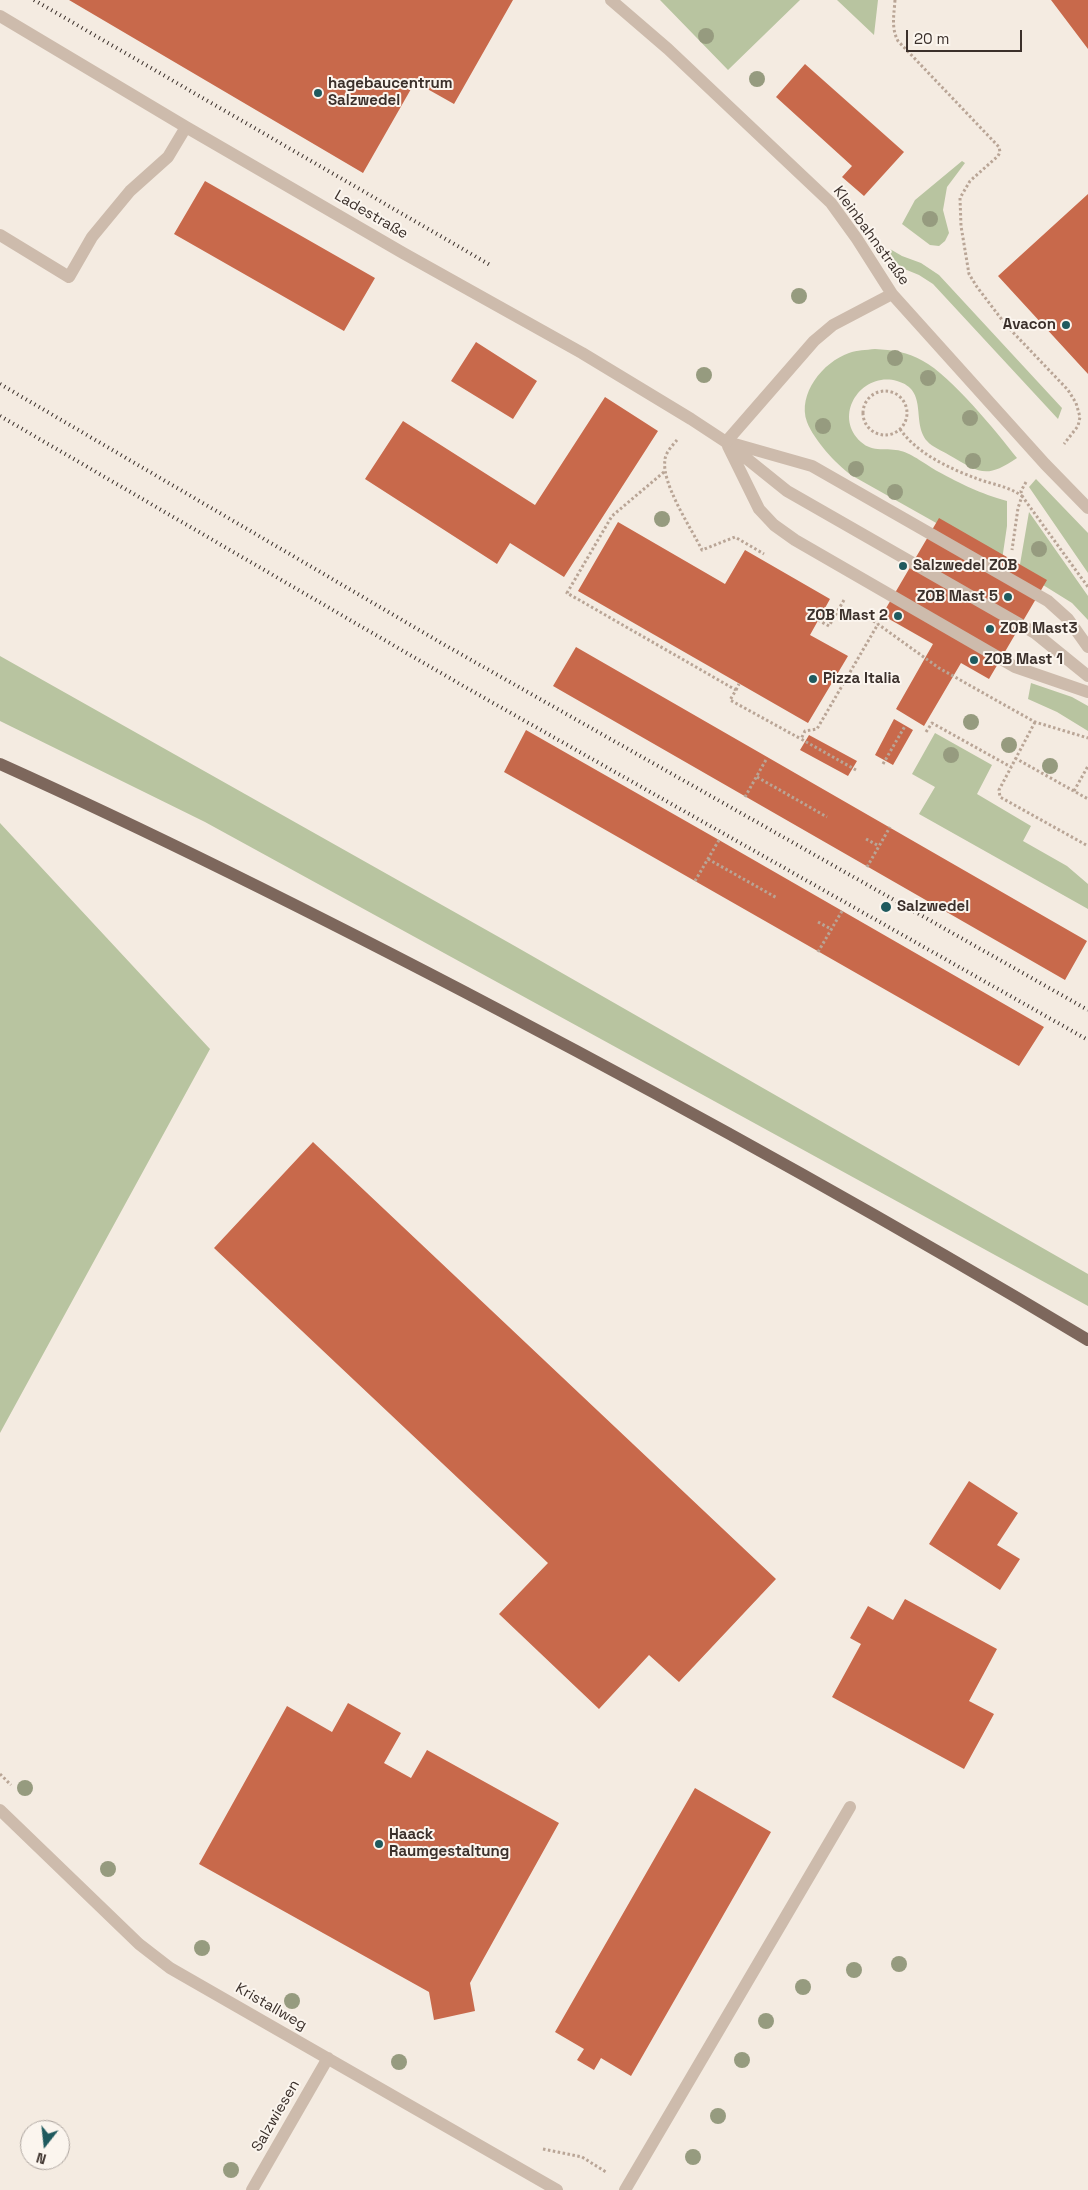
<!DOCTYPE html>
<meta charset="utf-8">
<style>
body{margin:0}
#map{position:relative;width:1088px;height:2190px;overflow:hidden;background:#f4ebe1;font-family:"Space Grotesk",sans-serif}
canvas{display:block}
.north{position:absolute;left:20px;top:2120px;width:50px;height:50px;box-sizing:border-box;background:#fbf5ee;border:1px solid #aea6a0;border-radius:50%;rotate:196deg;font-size:14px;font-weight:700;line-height:20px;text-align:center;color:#3b302b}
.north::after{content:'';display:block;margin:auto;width:18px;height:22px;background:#1f5a5e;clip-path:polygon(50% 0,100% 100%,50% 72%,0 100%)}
.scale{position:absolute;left:906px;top:30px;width:116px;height:22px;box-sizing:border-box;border:2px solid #3b302b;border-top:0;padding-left:6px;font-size:15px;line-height:18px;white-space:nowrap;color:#3b302b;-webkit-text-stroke:4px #fbf5ee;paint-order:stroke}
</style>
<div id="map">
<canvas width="1088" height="2190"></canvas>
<div class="north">N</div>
<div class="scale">20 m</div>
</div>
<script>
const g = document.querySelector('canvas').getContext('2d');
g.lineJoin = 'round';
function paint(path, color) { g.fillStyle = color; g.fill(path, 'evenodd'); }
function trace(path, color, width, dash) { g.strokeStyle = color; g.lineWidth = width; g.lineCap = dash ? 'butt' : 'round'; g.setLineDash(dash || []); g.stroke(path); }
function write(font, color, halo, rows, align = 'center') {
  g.font = font + ' "Space Grotesk",sans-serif'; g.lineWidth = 4; g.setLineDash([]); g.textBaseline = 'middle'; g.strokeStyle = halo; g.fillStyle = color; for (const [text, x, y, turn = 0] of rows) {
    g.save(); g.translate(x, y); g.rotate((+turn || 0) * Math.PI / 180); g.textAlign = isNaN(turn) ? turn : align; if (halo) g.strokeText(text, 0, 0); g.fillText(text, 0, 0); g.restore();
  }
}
paint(new Path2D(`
 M660,0H800L728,70Z
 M837,0H878L874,35Z
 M962,161L965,163L947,187L943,210L949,233L945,241L939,246L930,245L902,224L915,200Z
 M890,249L902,256L921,263L939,275L1062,408L1058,419L933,284L919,275L902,268L888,254Z
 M875,349C892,350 908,352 923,361C951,376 996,431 1017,458C986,479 980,473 949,455C943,451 932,447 927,441C911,422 929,390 897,381C861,371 832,416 861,442C873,453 887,447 901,451C911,453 928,466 937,471C963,485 979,493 1007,501V526L1002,560L851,475C836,464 814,440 807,422C797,394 823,362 849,353C857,350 866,350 875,349Z
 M1036,479L1088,533V573L1029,487Z
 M1029,512L1088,596V620L1072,603L1019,570Z
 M0,656L513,945L1088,1274V1306L205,822L0,721Z
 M1031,683L1072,697L1088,706V731L1057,712L1028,699Z
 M935,733L992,765L977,794L1031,826L1023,841L1067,866L1088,884V909L919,814L935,787L912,774Z
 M0,823L210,1049L0,1433Z`), '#b8c4a0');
paint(new Path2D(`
 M69,0H513L454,104L415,82L363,173Z
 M1051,0H1088V49Z
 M805,64L904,152L864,196L842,177L852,166L776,97Z
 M205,181L375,278L344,331L174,234Z
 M1088,194V374L998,276Z
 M476,342L537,381L513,419L451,381Z
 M605,397L658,431L564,577L510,543L497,564L365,479L403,421L535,505Z
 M939,518L1047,580L989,679L961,663L924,726L896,709L933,644L882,615Z
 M618,522L725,584L745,550L830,599L810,635L848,656L808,723L578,591Z
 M576,647L1087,941L1065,980L553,686Z
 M894,719L913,730L893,765L875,755Z
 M526,730L719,840L1044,1027L1019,1066L504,772Z
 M809,735L857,761L848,776L800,750Z
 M313,1142L776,1579L679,1682L649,1655L599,1709L499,1614L548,1563L214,1248Z
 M969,1481L1018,1513L997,1545L1020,1559L1000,1590L929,1544Z
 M905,1599L997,1649L969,1701L994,1714L964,1769L832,1697L861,1644L850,1638L868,1606L893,1620Z
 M348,1703L401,1733L384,1763L411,1778L427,1750L559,1823L470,1983L475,2011L434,2020L429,1992L199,1864L287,1706L332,1732Z
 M695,1788L771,1832L631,2076L601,2058L594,2070L577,2060L584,2049L555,2032Z`), '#c8694b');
trace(new Path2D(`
 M895,0C894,15 891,28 898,41L999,147L1000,152L998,156L970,181L960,198L961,226L969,274L977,287L1006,325L1068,390L1076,403L1080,417L1078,426L1064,444
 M863 413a22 22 0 1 1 44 0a22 22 0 1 1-44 0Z
 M900,429C917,454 951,469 978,479C994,485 1008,486 1022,496L1018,508L1012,550
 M677,440C673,445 665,453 665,460C661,483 691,528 702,550L735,537L764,554
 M664,472L612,516L567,593L736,690L730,700L801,739
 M1026,482L1021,491L1022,496L1088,587
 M861,612L939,668L1001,703L1035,722L1088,738
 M818,620L829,626L844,600
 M736,690L739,684
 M1035,722L999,790L1000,797L1088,846
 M926,732L932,723L1011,767
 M1015,758L1088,799
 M883,764L905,726
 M856,770L801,739L805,731L817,729L878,624
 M757,777L827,817
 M1074,791L1088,766
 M745,797L767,758
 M866,839L879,846
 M708,859L777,898
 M867,867L890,827
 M695,881L719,840
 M818,922L831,929
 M818,952L842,911
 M0,1774L11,1785
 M543,2149L582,2157L606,2172`), '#b9a596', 3, [2.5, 2.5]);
trace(new Path2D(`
 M0,16L186,127L403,253L582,353L691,419L726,442L787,491L1035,633L1088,676
 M0,235L69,277L92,237L130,191L168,157L186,127
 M731,443L812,466L1048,601L1068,619L1088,647
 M728,446L759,509L774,525L795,540L1015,667L1088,692
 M625,2190L850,1807`), '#cdbbac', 12);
trace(new Path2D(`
 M611,0L668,49L831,203L857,239L892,294L1045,464L1088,508
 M726,442L814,341L833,325L892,294
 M0,1810L139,1944L170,1968L557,2190
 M252,2190L328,2058`), '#cdbbac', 12);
trace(new Path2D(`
 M0,764C169,840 335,924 499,1010C699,1115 895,1224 1088,1340`), '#7d675c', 12);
trace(new Path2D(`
 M34,0L492,266
 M0,384L443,644L1088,1010
 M0,416L465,687L1088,1040`), '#3b302b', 4, [1, 4]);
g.fillStyle = '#969b7f';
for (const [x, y] of [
 [706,36],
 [757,79],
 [930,219],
 [799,296],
 [895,358],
 [704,375],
 [928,378],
 [970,418],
 [823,426],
 [973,461],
 [856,469],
 [895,492],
 [662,519],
 [1039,549],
 [971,722],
 [1009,745],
 [951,755],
 [1050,766],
 [25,1788],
 [108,1869],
 [202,1948],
 [899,1964],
 [854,1970],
 [803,1987],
 [292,2001],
 [766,2021],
 [742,2060],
 [399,2062],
 [718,2116],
 [693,2157],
 [231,2170]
]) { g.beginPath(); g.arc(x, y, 8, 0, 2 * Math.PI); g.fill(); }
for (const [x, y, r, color] of [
 [318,93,5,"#1f5a5e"],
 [1066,325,5,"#1f5a5e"],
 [903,566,5,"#1f5a5e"],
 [1008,597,5,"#1f5a5e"],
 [898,616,5,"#1f5a5e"],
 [990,629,5,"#1f5a5e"],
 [974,660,5,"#1f5a5e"],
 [813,679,5,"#1f5a5e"],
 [886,907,6,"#1f5a5e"],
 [379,1844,5,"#1f5a5e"]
]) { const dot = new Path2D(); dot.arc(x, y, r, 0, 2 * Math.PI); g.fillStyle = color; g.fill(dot); trace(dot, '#fbf5ee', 2); }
write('bold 15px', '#3b302b', '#fbf5ee', [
 ["hagebaucentrum",328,84],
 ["Salzwedel",328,101],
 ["Avacon",1056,325,"right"],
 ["Salzwedel ZOB",913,566],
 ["ZOB Mast 5",998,597,"right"],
 ["ZOB Mast 2",888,616,"right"],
 ["ZOB Mast3",1000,629],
 ["ZOB Mast 1",984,660],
 ["Pizza Italia",823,679],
 ["Salzwedel",897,907],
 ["Haack",389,1835],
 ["Raumgestaltung",389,1852]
], 'left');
write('15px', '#3b302b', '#fbf5ee', [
 ["Ladestraße",371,215,30],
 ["Kleinbahnstraße",871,236,54],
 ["Kristallweg",271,2007,30],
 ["Salzwiesen",276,2116,-60]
]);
</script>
